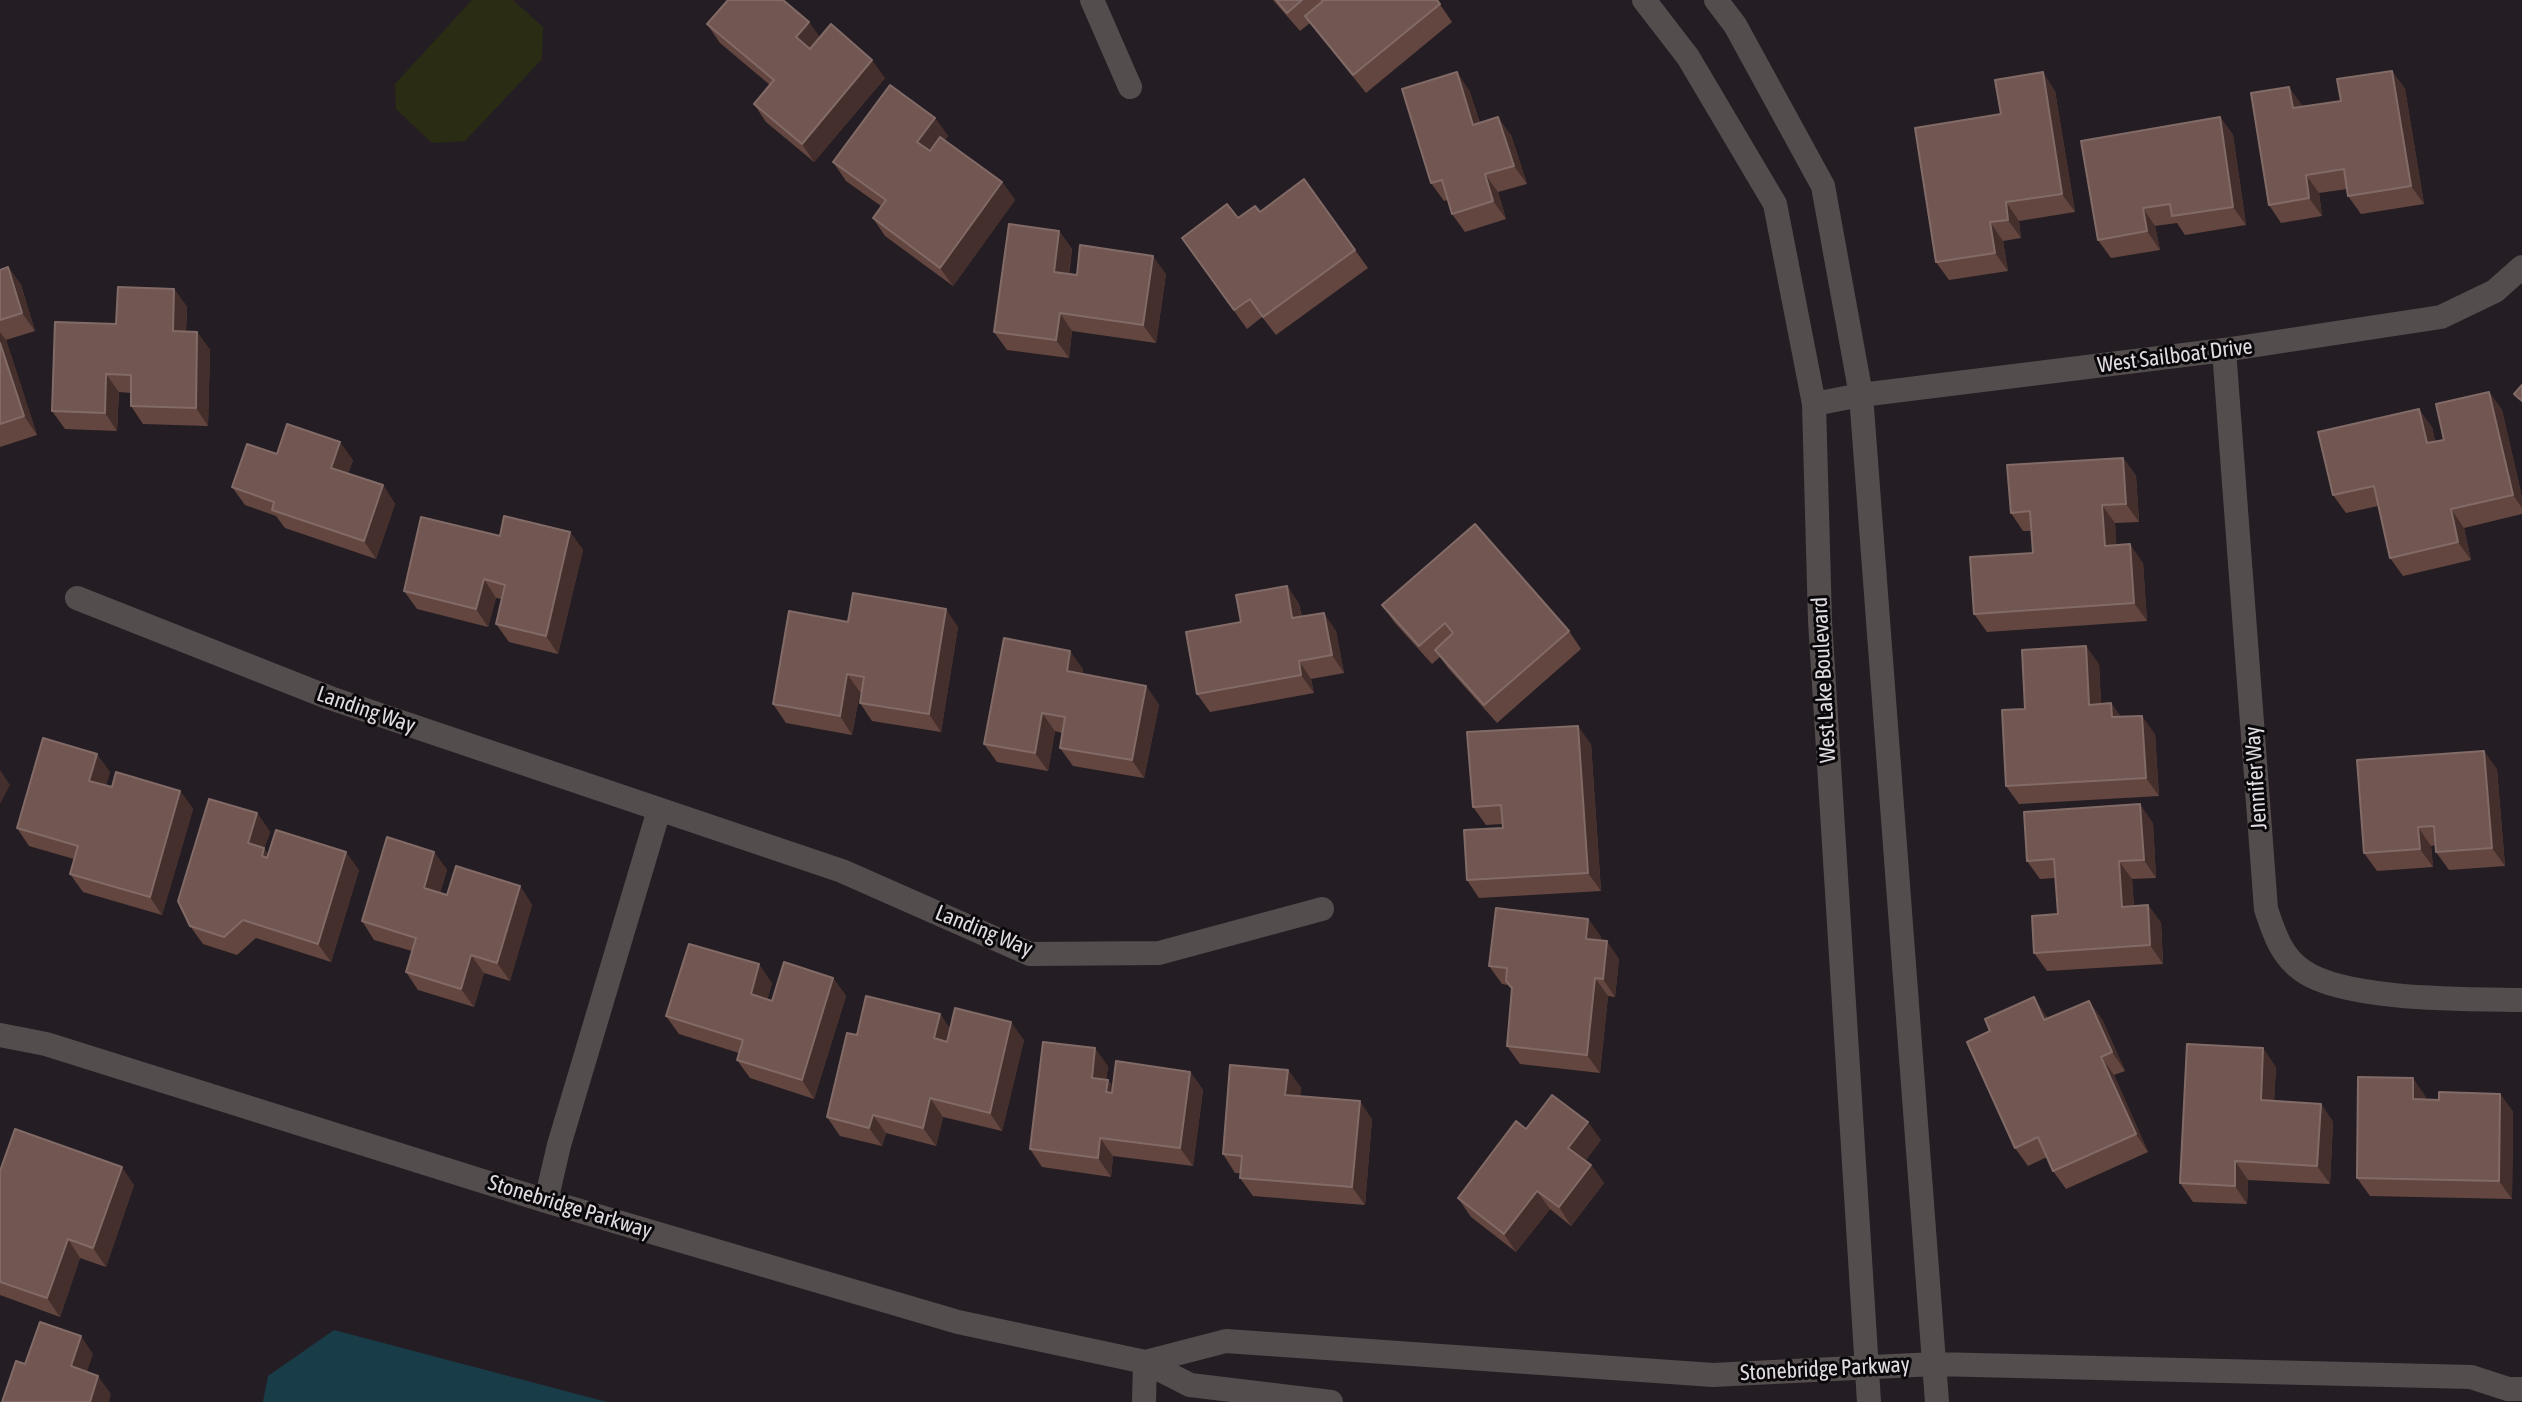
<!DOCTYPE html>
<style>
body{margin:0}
canvas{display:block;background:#241d23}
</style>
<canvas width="2522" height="1402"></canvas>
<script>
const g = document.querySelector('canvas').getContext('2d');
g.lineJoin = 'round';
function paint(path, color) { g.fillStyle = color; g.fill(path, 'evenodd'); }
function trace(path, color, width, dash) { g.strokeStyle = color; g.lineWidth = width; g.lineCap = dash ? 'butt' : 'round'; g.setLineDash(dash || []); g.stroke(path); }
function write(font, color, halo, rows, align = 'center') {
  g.font = font + ' "Asap Condensed",sans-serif'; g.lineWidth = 6; g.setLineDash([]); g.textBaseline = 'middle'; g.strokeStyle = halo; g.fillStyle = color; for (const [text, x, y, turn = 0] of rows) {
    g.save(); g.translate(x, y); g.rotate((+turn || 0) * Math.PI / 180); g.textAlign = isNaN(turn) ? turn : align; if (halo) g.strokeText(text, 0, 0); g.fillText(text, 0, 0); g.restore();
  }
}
paint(new Path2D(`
 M472,0H513L543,27L542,59L465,141L432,143L396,109L395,84Z`), '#2a2c13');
paint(new Path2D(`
 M334,1330L607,1402H263L268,1376Z`), '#193c49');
trace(new Path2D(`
 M1092,0L1130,87
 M1644,0L1688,57L1775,204L1814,404L1820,621L1869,1402
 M1716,0L1735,25L1823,186L1861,395L1937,1402
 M2224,350L2266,909C2274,933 2281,956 2303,971C2346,1001 2469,999 2522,1000
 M1814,404L1861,395L2224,350L2441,317L2495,291L2522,267
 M77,598L330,698L842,871L1030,954L1159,953L1322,909
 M0,1035L46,1044L546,1201L958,1322L1145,1362L1190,1385L1331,1402
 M546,1201L559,1145L659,810
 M1145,1362L1226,1341L1713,1375L1934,1364L2471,1377L2508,1389H2522
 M1144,1402L1145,1362`), '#534e4d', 24);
paint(new Path2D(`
 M1273,0H1437L1452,22L1366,93L1310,23L1300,31Z
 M707,24L820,37L885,78L814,162L766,122L754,104L770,85L720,43Z
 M2392,71L2405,89L2424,204L2361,214L2348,196L2347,189L2319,193L2322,216L2281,223L2269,205L2302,105V107L2341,101Z
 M1469,90L1480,123L1511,135L1527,184L1498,192L1506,219L1465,232L1452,214L1448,200L1444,201L1431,183Z
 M2055,91L2075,212L2019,221L2021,238L2003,241L2008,271L1949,280L1936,262L2001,114Z
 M2220,117L2233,135L2246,225L2185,235L2177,223L2155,226L2160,250L2111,258L2098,240Z
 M935,118L948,136L944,141L1002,182L1015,200L953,286L885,236L873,218L881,206L846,181L833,162Z
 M1304,179L1368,268L1276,335L1262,317L1247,329L1182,238L1260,212Z
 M1059,231L1072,249L1069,274L1077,275L1166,274L1156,343L1072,331L1069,358L1007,350L994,332Z
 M8,267L21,285L35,331L6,340L37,435L0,447V270Z
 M174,289L187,307L186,332H197L210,350L208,426L143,424L131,406V393L119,392L117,431L65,429L52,411L116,324Z
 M2489,392L2502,410L2522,497V514L2464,528L2471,560L2403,576L2390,558L2378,506L2346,513L2333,495L2432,427L2435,441L2444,440Z
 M277,454L353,460L348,474L383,485L395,504L376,559L285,528L276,516L245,505L232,487Z
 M2123,458L2136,476L2139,522L2115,523L2116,545L2143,563L2147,621L1987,632L1974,614L2033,553L2032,531H2023L2011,513Z
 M570,532L583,550L558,654L509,642L496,624L502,599L496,598L488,627L417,609L404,591Z
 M1287,586L1299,604L1302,617L1336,631L1344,673L1311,679L1314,693L1210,712L1197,694L1241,622Z
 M1382,605L1569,631L1581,649L1497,723L1448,668L1440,657L1432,664L1395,623Z
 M848,622L958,627L941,732L872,721L860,703L862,692H860L852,735L786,723L773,704Z
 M2099,664L2101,704L2111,703L2121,717L2155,734L2159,796L2019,804L2006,786L2025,709Z
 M1083,669L1082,674L1146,686L1159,705L1144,778L1073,766L1060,748L1062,733L1055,731L1048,771L997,762L984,744Z
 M1591,744L1601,891L1479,898L1467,880L1503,828L1502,824L1486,825L1473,807Z
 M2497,769L2505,866L2449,870L2436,852V845L2431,846L2433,867L2377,871L2364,853Z
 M110,772L106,785L112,787L180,791L193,809L162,915L83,892L70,874L74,859L29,846L17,828Z
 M257,813L270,832L264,849L268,854L359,870L331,962L256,938L237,955L203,944L190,926Z
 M2153,823L2156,878L2132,879L2134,906L2148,905L2161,923L2163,964L2047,971L2034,953L2058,914L2055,878L2040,879L2027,861Z
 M434,852L447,870L440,893L447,895L520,886L532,905L510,981L484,973L474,1007L418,990L406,972L412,951L374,940L362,921Z
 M1588,919L1601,937V940L1619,959L1615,997L1608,996L1600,1073L1520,1064L1507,1046L1512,990L1508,985L1502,984L1489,966Z
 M833,978L846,996L814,1099L750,1078L737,1060L739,1053L679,1034L666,1016L772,983L767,1000L772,1001Z
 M940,1014L950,1029L1024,1040L1002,1131L943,1117L936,1146L886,1133L882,1146L840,1136L827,1117L857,1035Z
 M2046,1016L2048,1018L2102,1019L2125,1071L2114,1075L2148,1152L2066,1189L2053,1171L2047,1157L2028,1166L2015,1148Z
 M1108,1066L1106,1080H1108L1113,1087L1190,1072L1203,1090L1193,1166L1113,1156L1111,1177L1042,1167L1030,1149Z
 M2276,1067L2274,1101L2321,1104L2333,1122L2330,1184L2248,1180L2247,1204L2193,1202L2180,1183Z
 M1288,1070L1301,1088L1300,1096L1372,1119L1365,1205L1253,1196L1240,1178L1241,1173H1235L1223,1154Z
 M2500,1094L2513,1112L2512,1199L2370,1196L2357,1178L2426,1097V1100H2439Z
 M1526,1129L1601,1140L1585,1161L1591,1165L1604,1183L1571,1226L1550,1209L1516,1252L1471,1217L1458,1198Z
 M0,1171L134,1185L106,1267L80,1258L60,1317L0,1295Z`), '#63463f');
paint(new Path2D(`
 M809,22L822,40L809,55L796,37Z
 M872,60L885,78L814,162L802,144Z
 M2392,71L2405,89L2424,204L2411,186Z
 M1457,72L1469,90L1486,143L1473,125Z
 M2043,72L2055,91L2075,212L2062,194Z
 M2289,87L2302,105L2306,126L2293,108Z
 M1498,117L1511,135L1527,184L1514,166Z
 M2220,117L2233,135L2246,225L2233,207Z
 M935,118L948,136L930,160L917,142Z
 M1485,174L1498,192L1506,219L1493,201Z
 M2306,175L2319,193L2322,216L2309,198Z
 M1002,182L1015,200L953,286L940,268Z
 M2006,202L2019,221L2021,238L2008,220Z
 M2143,208L2155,226L2160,250L2147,231Z
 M1990,222L2003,241L2008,271L1995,253Z
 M1059,231L1072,249L1066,290L1054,272Z
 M1153,256L1166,274L1156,343L1143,325Z
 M8,267L21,285L35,331L22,313Z
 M174,289L187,307L185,350L173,331Z
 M1060,313L1072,331L1069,358L1056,340Z
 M0,332L6,340L37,435L24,416L0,343Z
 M197,332L210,350L208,426L196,408Z
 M106,374L119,392L117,431L105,413Z
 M2489,392L2502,410L2522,497V508L2513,495Z
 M2419,409L2432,427L2440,461L2427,443Z
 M340,442L353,460L344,486L331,468Z
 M2123,458L2136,476L2139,522L2126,504Z
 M383,485L395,504L376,559L364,541Z
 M2102,505L2115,523L2118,564L2105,546Z
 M2451,509L2464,528L2471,560L2458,542Z
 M570,532L583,550L558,654L546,636Z
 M2130,544L2143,563L2147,621L2134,603Z
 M484,579L496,598L488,627L476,609Z
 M1287,586L1299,604L1305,637L1292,618Z
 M946,609L958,627L941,732L929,714Z
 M1324,613L1336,631L1344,673L1332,655Z
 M2086,646L2099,664L2102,723L2089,705Z
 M1070,651L1083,669L1080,689L1067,671Z
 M1299,661L1311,679L1314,693L1301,675Z
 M847,674L860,692L852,735L840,716Z
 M1146,686L1159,705L1144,778L1132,760Z
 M2111,703L2124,721L2112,717Z
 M1042,713L1055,731L1048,771L1035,753Z
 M2142,716L2155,734L2159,796L2146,778Z
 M1578,726L1591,744L1601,891L1588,873Z
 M2484,751L2497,769L2505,866L2492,848Z
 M97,754L110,772L102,799L89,781Z
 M0,770L10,785L0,804Z
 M180,791L193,809L162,915L150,897Z
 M2140,804L2153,823L2156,878L2144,860Z
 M257,813L270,832L264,849L277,867L275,874L248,843Z
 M2418,827L2431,846L2433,867L2420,849Z
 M346,852L359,870L331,962L318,944Z
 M434,852L447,870L436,906L424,888Z
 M2119,861L2132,879L2135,925L2122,907Z
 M520,886L532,905L510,981L497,963Z
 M2148,905L2161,923L2163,964L2150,945Z
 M1588,919L1601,937L1599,957L1586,939Z
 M1607,941L1619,959L1615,997L1603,979Z
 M471,955L484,973L474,1007L461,989Z
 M759,964L772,983L764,1012L751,994Z
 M833,978L846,996L814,1099L802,1080Z
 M1595,978L1608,996L1600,1073L1587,1055Z
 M2034,997L2046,1016L2056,1038L2044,1020Z
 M2089,1001L2102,1019L2125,1071L2112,1052Z
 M940,1014L953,1033L947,1057L934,1038Z
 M1011,1022L1024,1040L1002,1131L990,1113Z
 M1095,1048L1108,1066L1104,1096L1092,1078Z
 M2263,1048L2276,1067L2273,1118L2261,1100Z
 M2101,1057L2114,1075L2148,1152L2136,1134Z
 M1288,1070L1301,1088L1298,1113L1285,1095Z
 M1190,1072L1203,1090L1193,1166L1180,1148Z
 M2413,1078L2426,1097V1118L2413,1099Z
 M1108,1080L1121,1098L1106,1092Z
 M2500,1094L2513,1112L2512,1199L2499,1181Z
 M930,1098L943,1117L936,1146L923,1128Z
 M1360,1101L1372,1119L1365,1205L1352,1187Z
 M2321,1104L2333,1122L2330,1184L2317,1166Z
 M873,1115L886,1133L882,1146L869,1128Z
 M1588,1122L1601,1140L1581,1166L1568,1148Z
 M1100,1138L1113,1156L1111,1177L1098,1158Z
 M2235,1161L2248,1180L2247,1204L2235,1186Z
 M1591,1165L1604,1183L1571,1226L1559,1207Z
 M122,1167L134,1185L106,1267L93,1248Z
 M1537,1191L1550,1209L1516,1252L1504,1234Z
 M68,1239L80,1258L60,1317L47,1298Z
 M81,1336L93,1354L83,1384L71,1366Z
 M98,1376L111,1394L109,1402H90Z`), '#442f2d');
const building = new Path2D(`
 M728,0H783L809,22L796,37L810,49L831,24L872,60L802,144L754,104L774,80L707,24Z
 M1276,0H1302L1287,13Z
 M1322,0H1437L1440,4L1353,75L1305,16L1323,1Z
 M2392,71L2411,186L2348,196L2344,169L2306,175L2309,198L2269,205L2251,93L2289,87L2293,108L2341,101L2337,79Z
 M1457,72L1473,125L1498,117L1514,166L1485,174L1493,201L1452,214L1442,180L1431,183L1402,89Z
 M2043,72L2062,194L2006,202L2008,220L1990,222L1995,253L1936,262L1915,128L2001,114L1995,80Z
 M890,85L935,118L917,142L930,151L940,137L1002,182L940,268L873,218L886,200L833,162Z
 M2220,117L2233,207L2172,216L2170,204L2143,208L2147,231L2098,240L2081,141Z
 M1304,179L1355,250L1263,317L1250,299L1234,310L1182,238L1227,204L1238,218L1255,206L1260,212Z
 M1009,224L1059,231L1054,272L1077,275L1080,245L1153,256L1143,325L1060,313L1056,340L994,332Z
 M8,267L22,313L0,320V270Z
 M118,287L174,289L173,331L197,332L196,408L131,406V375L106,374L105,413L52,411L55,322L116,324Z
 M0,343L24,416L0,424Z
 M2522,385V401L2514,394Z
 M2489,392L2513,495L2451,509L2458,542L2390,558L2374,486L2333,495L2318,432L2419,409L2427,443L2444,440L2436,404Z
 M287,424L340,442L331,468L383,485L364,541L272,510L274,502L232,487L247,444L277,454Z
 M2123,458L2126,504L2102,505L2105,546L2130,544L2134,603L1974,614L1970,557L2033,553L2030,511L2011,513L2007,465Z
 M504,516L570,532L546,636L496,624L505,585L484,579L476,609L404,591L421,517L500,536Z
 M1475,524L1569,631L1484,705L1435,650L1453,633L1445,623L1419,646L1382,605Z
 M1287,586L1292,618L1324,613L1332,655L1299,661L1301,675L1197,694L1186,632L1241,622L1236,595Z
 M853,593L946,609L929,714L860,703L864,677L847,674L840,716L773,704L789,611L848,622Z
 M1004,638L1070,651L1067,671L1146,686L1132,760L1060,748L1065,717L1042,713L1035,753L984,744Z
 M2086,646L2089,705L2111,703L2112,717L2142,716L2146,778L2006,786L2002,710L2025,709L2022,650Z
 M1578,726L1588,873L1467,880L1464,830L1503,828L1501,805L1473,807L1467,732Z
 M43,738L97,754L89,781L112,787L116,772L180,791L150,897L70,874L78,846L17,828Z
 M2484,751L2492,848L2436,852L2434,826L2418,827L2420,849L2364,853L2357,760Z
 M209,799L257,813L248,843L264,848L262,856L267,858L276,830L346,852L318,944L243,920L224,937L190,926L178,901Z
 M2140,804L2144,860L2119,861L2122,907L2148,905L2150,945L2034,953L2032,916L2058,914L2054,859L2027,861L2024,812Z
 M387,837L434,852L424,888L447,895L456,866L520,886L497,963L471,955L461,989L406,972L416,938L362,921Z
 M1496,908L1588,919L1586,939L1607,941L1603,979L1595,978L1587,1055L1507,1046L1512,988L1506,981L1507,968L1489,966Z
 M689,944L759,964L751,994L772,1001L784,962L833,978L802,1080L737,1060L743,1040L666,1016Z
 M866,996L940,1014L934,1038L947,1042L955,1008L1011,1022L990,1113L930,1098L923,1128L873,1115L869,1128L827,1117L847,1033L857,1035Z
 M2034,997L2044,1020L2089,1001L2112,1052L2101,1057L2136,1134L2053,1171L2038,1137L2015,1148L1967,1042L1990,1031L1985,1019Z
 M1043,1042L1095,1048L1092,1078L1108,1080L1106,1092L1112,1093L1116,1061L1190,1072L1180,1148L1100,1138L1098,1158L1030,1149Z
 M2187,1044L2263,1048L2261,1100L2321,1104L2317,1166L2235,1161V1186L2180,1183Z
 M1230,1065L1288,1070L1285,1095L1360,1101L1352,1187L1240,1178L1242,1156L1223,1154Z
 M2358,1077L2413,1078V1099L2439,1100V1092L2500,1094L2499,1181L2357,1178Z
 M1552,1095L1588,1122L1568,1148L1591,1165L1559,1207L1537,1191L1504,1234L1458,1198L1516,1121L1526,1129Z
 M15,1129L122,1167L93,1248L68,1239L47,1298L0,1282V1171Z
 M40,1322L81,1336L71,1366L98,1376L90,1402H2L16,1361L25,1364Z`);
paint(building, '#715651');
trace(building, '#826b67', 2);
write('22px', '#e1dce1', '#0b080b', [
 ["West Sailboat Drive",2175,356,-7],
 ["West Lake Boulevard",1824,680,-93],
 ["Landing Way",366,710,19],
 ["Jennifer Way",2256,778,-94],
 ["Landing Way",984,931,22],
 ["Stonebridge Parkway",570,1207,17],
 ["Stonebridge Parkway",1825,1369,-3]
]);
</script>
